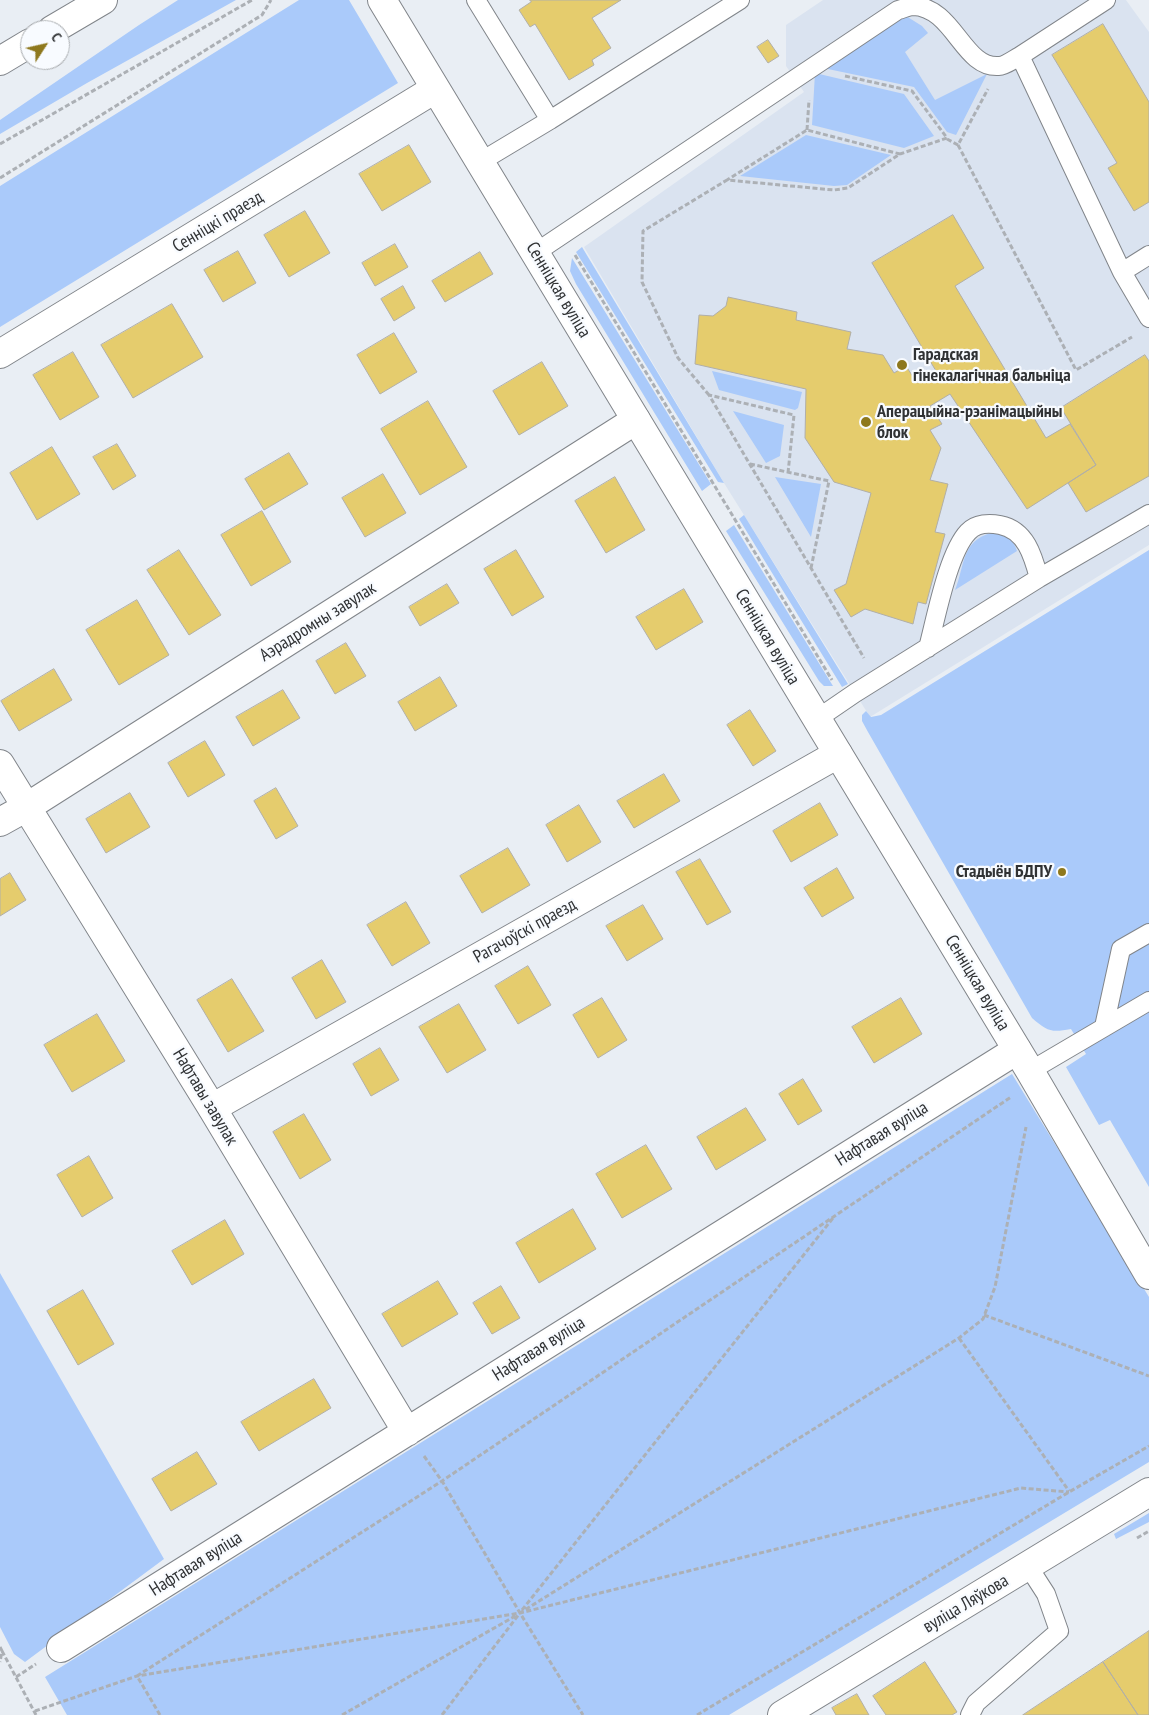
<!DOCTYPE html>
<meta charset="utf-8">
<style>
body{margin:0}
#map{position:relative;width:1149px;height:1715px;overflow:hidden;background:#e9eef4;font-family:"PT Sans Narrow",sans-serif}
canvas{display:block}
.north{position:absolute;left:20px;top:20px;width:50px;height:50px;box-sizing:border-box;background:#f8fbff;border:1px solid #a8abae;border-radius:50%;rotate:55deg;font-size:14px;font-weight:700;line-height:20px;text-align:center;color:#303234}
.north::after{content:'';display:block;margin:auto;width:18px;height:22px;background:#8e781d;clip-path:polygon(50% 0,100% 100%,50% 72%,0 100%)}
</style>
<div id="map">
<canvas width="1149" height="1715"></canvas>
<div class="north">С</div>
</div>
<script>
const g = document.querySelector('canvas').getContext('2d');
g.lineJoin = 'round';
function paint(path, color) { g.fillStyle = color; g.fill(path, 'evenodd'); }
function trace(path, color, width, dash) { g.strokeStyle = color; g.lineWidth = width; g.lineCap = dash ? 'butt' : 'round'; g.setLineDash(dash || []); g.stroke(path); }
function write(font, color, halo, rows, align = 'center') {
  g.font = font + ' "PT Sans Narrow",sans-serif'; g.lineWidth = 4.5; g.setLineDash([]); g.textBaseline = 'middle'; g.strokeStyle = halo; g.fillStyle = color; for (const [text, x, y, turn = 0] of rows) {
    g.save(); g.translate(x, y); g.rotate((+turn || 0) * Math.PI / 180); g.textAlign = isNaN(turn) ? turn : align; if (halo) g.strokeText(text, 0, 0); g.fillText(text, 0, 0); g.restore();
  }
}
paint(new Path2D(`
 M823,0H1126L1149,32V545L870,717L724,483L584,247L804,92L786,66V25Z`), '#dae3f0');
paint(new Path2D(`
 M178,0H236L87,83L0,134V120L139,25Z
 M299,0H349L398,83L0,327V186Z
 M906,16L922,26L928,33L905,52L935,100L987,74L956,135L947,132L914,87L823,68Z
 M815,73L904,94L934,136L904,148L812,125Z
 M806,135L891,155L847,185L834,186L740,176Z
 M582,247L724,483L718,482L576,252Z
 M572,258L711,484L702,491L576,284L570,271Z
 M712,371L802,392L798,408L795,410L719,390Z
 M733,411L784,425L780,456L766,463Z
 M775,477L821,484L811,537Z
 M744,515L848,684L842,687L739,519Z
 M734,525L833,686H824L819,681L726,531Z
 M991,533C1005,533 1013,538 1017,551L955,590C965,566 961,541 991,533Z
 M1149,550V1187L1110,1120L1099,1125L1066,1067L1086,1054L1071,1029C1051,1033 1047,1031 1032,1018L868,732L862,721V715L866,711L871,717L881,715Z
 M1012,1074L1149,1297V1462L729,1715H67L45,1677Z
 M0,1273L164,1559L25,1662L14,1654L0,1627Z
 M1149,1513V1522L1116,1539L1114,1534Z`), '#aacafa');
const building = new Path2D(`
 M530,0H621L592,18L611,48L592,60L594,65L569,80L535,24L530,27L519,10L531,2Z
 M1103,24L1149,102V202L1134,211L1108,168L1117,163L1052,55Z
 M768,40L779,56L768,63L757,47Z
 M409,145L431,182L382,211L359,174Z
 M305,211L330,253L289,277L264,235Z
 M953,215L984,268L955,286L1046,438L1070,424L1096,465L1027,509L950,394L930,406L942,424L930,430L941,448L930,480L948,484L935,532L945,534L926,604L918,602L913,624L865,609L851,617L834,590L846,584L871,493L834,482L805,438L806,389L695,364L699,315L713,316L726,306L728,297L797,312L796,320L851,332L847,349L883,355L894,373L906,366L917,383L936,371L872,263Z
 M395,244L408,267L375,286L362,263Z
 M238,251L256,283L223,302L204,270Z
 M480,252L493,274L445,302L432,281Z
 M403,286L415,308L394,321L381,299Z
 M172,304L203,357L133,398L101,345Z
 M394,333L417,372L380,394L357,355Z
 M73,352L99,397L60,420L33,375Z
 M1145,355L1149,361V476L1086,512L1068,483L1096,465L1061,408Z
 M542,362L568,406L519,435L493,391Z
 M428,401L467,467L420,495L381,429Z
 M117,444L136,476L113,490L93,457Z
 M52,447L80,494L37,520L10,473Z
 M289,453L308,484L264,510L245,479Z
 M383,474L406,513L365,537L342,498Z
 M615,477L645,530L606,553L575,501Z
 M262,511L291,562L251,586L221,535Z
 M179,550L221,615L189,635L147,570Z
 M516,550L544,597L512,616L484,569Z
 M447,584L459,603L420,626L409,607Z
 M684,589L703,622L656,650L636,617Z
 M137,600L169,655L119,685L86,630Z
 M346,643L366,676L335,694L316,661Z
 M54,669L72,700L19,731L1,701Z
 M440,677L457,706L415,731L398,702Z
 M283,690L300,718L253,746L236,717Z
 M750,710L776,751L753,766L727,725Z
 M205,741L225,775L188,797L168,763Z
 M664,774L680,801L634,828L617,801Z
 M276,788L298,826L276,839L254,801Z
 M130,793L150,827L106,853L86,819Z
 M820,803L838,835L791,862L773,831Z
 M579,805L601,842L567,862L546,825Z
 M508,848L530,885L482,913L460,876Z
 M700,859L731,912L707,925L676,872Z
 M837,868L854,898L822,917L804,888Z
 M10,873L26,900L0,916V879Z
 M406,902L430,943L392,966L367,925Z
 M643,905L663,939L627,961L606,926Z
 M322,960L346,1002L316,1019L292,978Z
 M528,966L551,1005L518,1024L495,986Z
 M232,979L264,1031L228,1052L197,1000Z
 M602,998L627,1040L598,1058L573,1015Z
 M901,998L922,1034L874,1063L852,1027Z
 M459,1004L486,1050L447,1073L419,1027Z
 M97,1014L125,1061L72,1092L44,1045Z
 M380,1048L399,1080L371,1096L353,1064Z
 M803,1079L822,1111L798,1125L779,1094Z
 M746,1108L766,1140L716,1170L697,1137Z
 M304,1114L331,1160L300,1179L273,1132Z
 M646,1145L672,1189L622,1218L596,1174Z
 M89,1156L113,1198L82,1217L57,1175Z
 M573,1209L596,1249L539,1283L516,1243Z
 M225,1220L244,1254L192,1285L172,1251Z
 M438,1281L458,1314L402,1347L382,1314Z
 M501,1286L520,1318L492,1334L473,1303Z
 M83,1290L114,1344L78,1365L47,1311Z
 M314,1379L331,1408L259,1451L241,1422Z
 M197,1452L217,1484L171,1511L152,1479Z
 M1149,1631V1715H1138L1103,1662Z
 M925,1662L957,1712L952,1715H886L873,1696Z
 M1103,1662L1138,1715H1023Z
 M857,1694L869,1715H836L832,1708Z`);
paint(building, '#e5cc6d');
trace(building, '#b1afa8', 1);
const service = new Path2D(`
 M476,0L550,120L480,162
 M1020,56L1106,0
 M550,120L740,0
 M535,253L898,10C903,9 908,6 913,6C954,7 963,69 999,66C1005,66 1014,59 1020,56L1122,272L1149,318
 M1122,272L1149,255
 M928,648C936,618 948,553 968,532C976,523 990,523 1000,525C1026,530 1033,556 1039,578
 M817,719L855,693L1039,578L1149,514
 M1104,1027L1121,949L1149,933
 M1030,1071L1149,1001
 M970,1715L976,1703L1059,1631L1046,1594L1028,1566`);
const minor = new Path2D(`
 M0,354L435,89
 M0,764L212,1108L407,1432
 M0,822L27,807L636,420
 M212,1108L838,754
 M61,1648L1017,1050
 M782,1715L1149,1492`);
const tertiary = new Path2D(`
 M382,0L1030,1071L1149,1275`);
const secondary = new Path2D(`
 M52,30L103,0
 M0,61L30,43`);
trace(service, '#81858a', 20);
trace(minor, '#81858a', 30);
trace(tertiary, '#81858a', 30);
trace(secondary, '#81858a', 30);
trace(new Path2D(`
 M845,76L912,91L947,138L900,154
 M807,130L809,100
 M947,139L958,145L988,89
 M0,144L252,0
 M958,145L1076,370L1132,337
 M0,178L262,15L271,0
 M575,255L832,680
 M709,395L678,358L642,282L643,231L727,180L834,190L848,188L900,154L807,130L727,180
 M750,464L829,481L811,568
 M788,473L794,415L709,395L864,658
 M984,1315L1149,1376
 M959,1338L1069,1491
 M424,1456L442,1481L520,1613L583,1715
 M1137,1538L1149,1531
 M522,1610L833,1218
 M0,1647L2,1651L0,1662
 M2,1651L36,1715
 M16,1677L36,1664
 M35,1711L137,1676L520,1613L1021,1488L1069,1492
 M160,1715L137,1676L442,1481L1011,1097
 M342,1715L517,1615
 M442,1715L520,1613L959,1338L983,1319L995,1287L1026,1127
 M697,1715L1069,1492L1149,1446`), '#acb0b5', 3, [5, 2.5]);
trace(service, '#fff', 18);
trace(minor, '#fff', 28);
trace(tertiary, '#fff', 28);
trace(secondary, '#fff', 28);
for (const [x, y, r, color] of [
 [902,365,6,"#8e781d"],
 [866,422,6,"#8e781d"],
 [1062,872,5,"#8e781d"]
]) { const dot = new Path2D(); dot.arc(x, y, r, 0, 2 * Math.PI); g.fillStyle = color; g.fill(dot); trace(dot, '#f8fbff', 2); }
write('18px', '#303234', '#f8fbff', [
 ["Сенніцкі праезд",218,222,-31],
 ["Сенніцкая вуліца",558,290,59],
 ["Аэрадромны завулак",318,622,-32],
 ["Сенніцкая вуліца",767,637,59],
 ["Рагачоўскі праезд",525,931,-29],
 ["Сенніцкая вуліца",977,983,59],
 ["Нафтавы завулак",205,1097,59],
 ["Нафтавая вуліца",882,1134,-32],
 ["Нафтавая вуліца",539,1349,-32],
 ["Нафтавая вуліца",196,1564,-32],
 ["вуліца Ляўкова",966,1604,-31]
]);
write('bold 18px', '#303234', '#f8fbff', [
 ["Гарадская",913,355],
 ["гінекалагічная бальніца",913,376],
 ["Аперацыйна-рэанімацыйны",877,412],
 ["блок",877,433],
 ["Стадыён БДПУ",1052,872,"right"]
], 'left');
</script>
